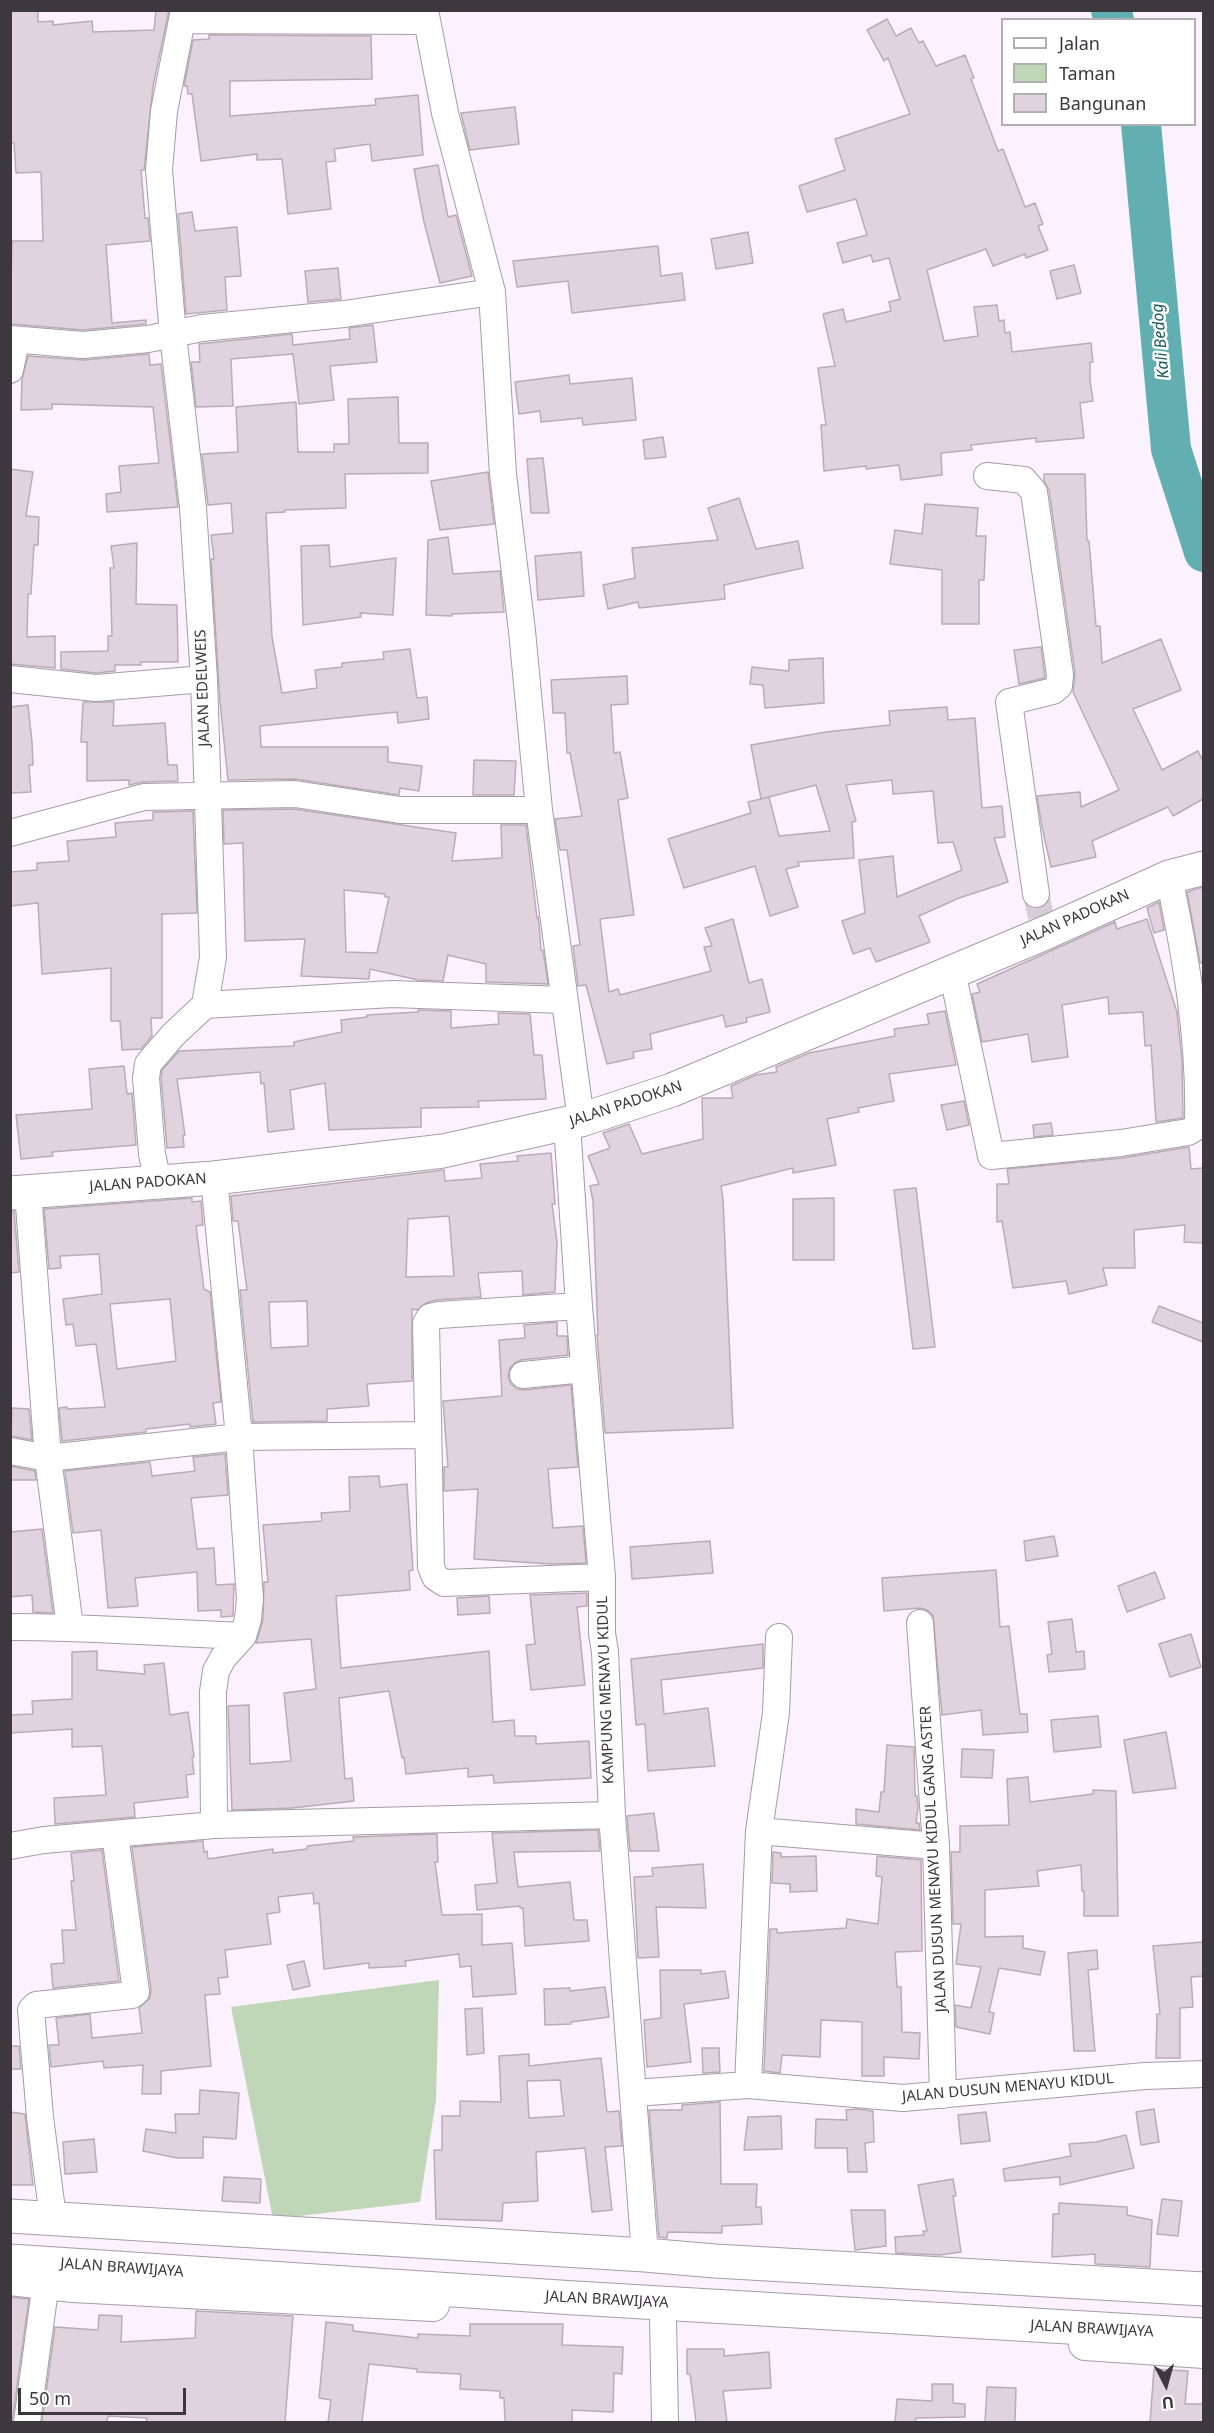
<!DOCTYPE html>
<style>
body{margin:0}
#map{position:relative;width:1214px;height:2433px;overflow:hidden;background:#fcf2ff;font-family:"Noto Sans",sans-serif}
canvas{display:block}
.frame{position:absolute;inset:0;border:12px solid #3c383d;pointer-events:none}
.legend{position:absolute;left:1001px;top:18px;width:195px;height:108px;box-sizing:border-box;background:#fff;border:2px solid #b1afb1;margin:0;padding:8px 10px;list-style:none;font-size:18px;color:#3c383d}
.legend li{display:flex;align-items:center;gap:12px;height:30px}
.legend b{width:30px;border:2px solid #b1afb1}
.north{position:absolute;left:1136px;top:2355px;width:60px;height:60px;-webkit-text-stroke:4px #fff;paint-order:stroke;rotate:174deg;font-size:16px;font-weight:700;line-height:24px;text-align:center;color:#3c383d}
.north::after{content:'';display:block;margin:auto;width:21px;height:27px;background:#3c383d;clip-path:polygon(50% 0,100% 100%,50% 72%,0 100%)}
.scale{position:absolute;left:18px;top:2388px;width:168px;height:27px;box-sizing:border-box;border:3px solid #3c383d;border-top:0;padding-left:8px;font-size:18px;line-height:21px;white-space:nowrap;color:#3c383d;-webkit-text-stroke:4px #fff;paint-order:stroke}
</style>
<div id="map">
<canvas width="1214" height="2433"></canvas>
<div class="frame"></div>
<ul class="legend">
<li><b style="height:8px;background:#fff"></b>Jalan</li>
<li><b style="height:16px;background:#bfd6b7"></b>Taman</li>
<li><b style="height:16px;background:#e0d3de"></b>Bangunan</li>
</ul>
<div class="north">U</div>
<div class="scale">50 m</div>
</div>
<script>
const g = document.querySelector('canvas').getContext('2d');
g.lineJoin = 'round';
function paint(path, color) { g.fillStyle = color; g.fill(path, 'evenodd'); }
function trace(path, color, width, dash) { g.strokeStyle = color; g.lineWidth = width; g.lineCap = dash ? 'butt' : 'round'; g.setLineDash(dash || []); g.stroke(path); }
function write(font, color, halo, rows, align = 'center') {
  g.font = font + ' "Noto Sans",sans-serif'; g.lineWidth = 5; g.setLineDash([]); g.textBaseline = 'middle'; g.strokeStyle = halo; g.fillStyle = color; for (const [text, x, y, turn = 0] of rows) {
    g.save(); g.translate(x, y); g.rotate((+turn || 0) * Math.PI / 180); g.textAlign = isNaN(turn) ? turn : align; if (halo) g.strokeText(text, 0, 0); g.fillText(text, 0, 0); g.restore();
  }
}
paint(new Path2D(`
 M439,1980L436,2100L420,2202L273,2219L231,2007Z`), '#bfd6b7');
trace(new Path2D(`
 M1111,10L1114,20
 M1141,124L1171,449L1204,552`), '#62afb1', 40);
const building = new Path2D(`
 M10,10H38V22L53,21V25L92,21L93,32L154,30L156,10H169L153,86L144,170H141L145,218H148L150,241L106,245L112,323L146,320V324L83,330L10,324L12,241H43L41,172L16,173L14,143H10Z
 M887,19L896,36L911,28L919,43L923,41L936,66L965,55L974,78L971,79L998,151L1003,149L1025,207L1035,203L1043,224L1038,226L1048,250L1026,258L1025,254L993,266L986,249L927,270L944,341L978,336L974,307L997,305L999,321L1004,320L1005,333L1010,332L1012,352L1091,343L1093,362H1090V380L1093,401L1080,403L1084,438L1036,442V438L971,445L972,450L941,453L942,475L901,480L899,465L866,469V466L824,471L821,425H826L818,368L835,366L823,314L843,309L846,322L891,311L889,302L900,299L889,258L873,262L871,255L843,263L837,243L867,235L856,199L807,212L799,186L845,170L835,139L910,114L888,58L884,61L867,30Z
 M209,35L371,36L372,79L230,81V116L376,105L375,99L418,95L423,155L372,161L370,144L334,149L336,161L326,162L331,209L288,214L282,159L257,160V154L201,161L192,94H188L187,86H184L193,40L209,39Z
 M515,107L519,144L470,150L461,113Z
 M438,165L448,217L456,215L472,276L440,283L424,222L414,169Z
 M192,212L195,231L237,227L241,276L225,277L227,310L186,314L178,214Z
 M748,232L753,263L716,269L711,239Z
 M658,246L661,276L682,273L685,300L572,313L568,281L517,287L513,261Z
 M1074,265L1081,293L1057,299L1050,271Z
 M338,268L341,299L308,302L305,271Z
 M373,325L377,362L330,366L334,400L299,404L293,354L231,359L233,406L196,407L191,362H200L199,344L292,334L293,345L350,339L349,328Z
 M149,354L150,365L161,364L178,507L107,512L106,494L121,492L119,466L159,463L153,407L52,404V409L21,410L22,379L28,356L84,360Z
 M569,375L570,384L632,378L636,420L583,425L582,418L541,422L540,411L519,414L515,382Z
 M398,397L399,443H428V473L345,474L346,508L285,510V512L266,513L272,637L282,693L317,688L315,670L342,667V663L384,659L383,652L410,649L417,698L427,697L429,719L398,723L397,712L260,726L261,747H388V762L422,766L419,791L400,788L399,795L295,779L228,780L220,702L211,559H214L211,535L233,533L231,503L208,505L202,454L238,452L236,407L296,402L298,452H334V444H349L348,399Z
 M663,437L666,457L645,459L643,440Z
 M543,458L549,513H531L527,459Z
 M10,469L33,472L26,516L39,517L38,545H34L31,594H28L27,637L55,636V668L10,664Z
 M488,472L494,524L440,530L431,481Z
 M1044,474H1085L1087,541H1089L1096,626H1100L1102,663L1161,639L1181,690L1133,709L1162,770L1198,751L1203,761V799L1173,816L1168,807L1092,841L1096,857L1051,867L1042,827L1037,796L1080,792L1081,807L1119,790L1073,692L1075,673L1049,490L1044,481Z
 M739,498L756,549L798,541L803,568L724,585L725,599L639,608L638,602L608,609L603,585L635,578L632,548L718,540L708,508Z
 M925,504L978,508L976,536H986L984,580H979V624H942V570L890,564L895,530L922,534Z
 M448,537L453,574L500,571L504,612L452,614V616L426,615L428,540Z
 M137,543L136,604L177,605L178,662H141V665H115V671L96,673L61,669V652L108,651V636H112L110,568H114L111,546Z
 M329,545L330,567L396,558L393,615L360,613L361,617L303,625L301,546Z
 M581,552L584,596L538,600L535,556Z
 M1041,647L1045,678L1019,684L1014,650Z
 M823,658L824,703L765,708L763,685L750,684L752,667L789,671V660Z
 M627,676L628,704L611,705L614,753L620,752L628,798L618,800L634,915L600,919L609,992L618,989L620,995L711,971L704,947L712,946L705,928L733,919L749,983L762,979L770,1012L746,1018L747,1022L726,1027L723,1015L650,1034L652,1049L633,1052L634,1058L607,1064L586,985L578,986L573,946L580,945L567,850H560L555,819L582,816L570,753H567L565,713H553L551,680Z
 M83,702H114L113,726L165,723L168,765H177L178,781L143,782L129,785V780L87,781V742H81Z
 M28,705L32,742L33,765H29L31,792L10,793V707Z
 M947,707L948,720L975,718L982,808L1002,806L1005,837L994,838L1008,882L959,898L919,916L930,942L876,962L870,948L853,954L842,921L865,913L859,860L893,856L897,897L962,870L953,842L938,843L933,791L893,794L892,780L846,785L856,821L852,822L854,858L798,862L799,866L786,869L798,907L770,916L755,866L684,888L668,839L751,813L748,802L769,797L779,836L830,831L816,785L761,799L751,745L826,732L890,725L889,711Z
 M474,760L516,761L514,795H473Z
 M294,809L456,833L452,861L502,858L501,825H526L537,918L538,917L539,924L541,950H543L548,984L486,982V964L448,955L443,981L418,980L370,969L369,979L301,976L305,939L245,941L243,843L224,844L223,810ZM344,890L385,894V897H389L377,953L346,952Z
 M193,811L197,913L162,914V1018H151L152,1036L141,1049L122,1050L120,1021H111V968L42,974L38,903L10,906V872L37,870V863L69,861L67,841L116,837L115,823L153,820V812Z
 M1203,887V963H1200L1187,892Z
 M1159,902L1164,930L1154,933L1147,908Z
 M1147,919L1177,1012L1182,1060L1183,1118L1156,1122L1151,1045L1145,1046L1143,1012L1109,1014L1108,997L1062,1005L1068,1057L1032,1062L1028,1034L982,1042L972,994L980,992L977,984L1115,922L1117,929Z
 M418,1010L451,1011V1028L499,1024L498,1013L530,1014L534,1055H542L546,1099L478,1101L479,1107L421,1108V1127L329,1130L325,1083L290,1090L294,1129L268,1132L264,1083L261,1084L260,1072L177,1079L185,1135H183L184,1147L167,1148L161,1077L162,1070L179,1051L294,1046V1042L342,1032L341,1020L367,1017V1015L418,1012Z
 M945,1011L956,1065L889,1074L894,1101L858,1108L859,1112L827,1119L836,1165L793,1173V1168L721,1186L723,1199L733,1428L605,1433L597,1335H598L593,1201L590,1186L599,1184L588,1156L610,1148L603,1133L629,1124L642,1154L703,1139L702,1098H733L731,1086L756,1075L777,1072L776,1067L809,1053L895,1036L894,1029L929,1024L927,1014Z
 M124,1066L127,1094L132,1093L136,1145L52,1152L53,1156L21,1159L16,1115L92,1109L89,1069Z
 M964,1101L969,1125L947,1130L941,1105Z
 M1051,1123L1053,1135L1034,1137L1033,1125Z
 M1189,1147L1191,1169L1203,1168V1243L1184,1242L1185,1225L1134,1230L1135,1268H1103L1107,1285L1069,1294L1066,1281L1013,1288L1002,1221L997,1222V1184H1009L1007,1169L1122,1158Z
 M551,1153L555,1204H552L557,1242L555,1292L523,1295L522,1271L478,1273L481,1297L436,1300L426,1303L417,1310L412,1309V1381L367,1384L369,1406L327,1409V1421L253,1422L240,1290H247L238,1221H233L231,1196L444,1170L445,1181L482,1178L480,1164L518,1161L517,1156ZM449,1216L454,1276L406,1277L408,1219ZM307,1301L308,1346L271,1348L269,1302Z
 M916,1188L935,1347L913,1349L894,1190Z
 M192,1198V1202L201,1201L203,1225L196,1226L204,1289L210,1292L221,1402L213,1403L216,1424L190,1427V1424L146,1429V1432L62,1441L59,1408L67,1407V1409L105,1407L96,1344L76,1346L73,1324L66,1325L63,1299L102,1294L99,1254L60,1256L61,1268L49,1269L44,1209ZM170,1299L176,1361L117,1369L110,1304Z
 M834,1198V1260H793V1199Z
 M14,1211L19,1272L10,1273V1212Z
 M1159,1306L1203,1323V1342L1152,1322Z
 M557,1322V1336H567L568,1355L521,1360L515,1363L510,1368L508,1377L511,1384L517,1389L524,1390L571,1385L578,1467L548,1469L553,1528L583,1526L586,1563L551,1564L474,1559L478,1489L444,1491V1467H448L443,1401L502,1396L499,1340L525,1338L524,1325Z
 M12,1408L29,1409L32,1440L11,1436Z
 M225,1454L228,1495L191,1498L197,1549L214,1548L216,1585L234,1584L233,1616L221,1617V1610L198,1611L197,1572L135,1578L138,1606L108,1608L101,1530L73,1533L65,1471L150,1462L152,1476L195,1471L193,1457Z
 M10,1466L35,1471L36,1480H10Z
 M379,1476L380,1487L407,1484L413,1570L409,1571L410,1590L336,1596L341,1668L489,1651L493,1722L514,1720L515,1736H536V1744L589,1741L591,1778L494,1783L493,1775L468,1777V1768L406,1774L404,1757L402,1758L389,1691L339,1698L345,1779L352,1778L354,1801L292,1808L232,1810L228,1706L249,1705L250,1764L291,1761L284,1693L316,1689L311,1639L256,1643L263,1620L264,1582H268L263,1525L322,1521L321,1513L350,1511L349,1477Z
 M42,1529L53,1613L33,1612L32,1595L10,1597V1532Z
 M1054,1536L1058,1556L1026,1561L1024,1541Z
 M710,1541L713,1573L632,1579L630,1547Z
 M996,1570L1000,1627L1009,1626L1020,1714H1027L1028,1732L983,1735L981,1710L942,1715L933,1615L927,1610L920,1608L884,1611L882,1578Z
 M1155,1572L1165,1598L1127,1612L1118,1586Z
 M587,1593V1606L577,1607L585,1685L531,1690L526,1645L535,1644L530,1595Z
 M489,1596L490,1613L458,1615L457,1598Z
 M1072,1619L1076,1652L1084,1651L1085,1669L1049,1672L1047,1655L1052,1654L1048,1622Z
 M1191,1634L1201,1667L1170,1677L1159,1644Z
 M763,1644V1668L661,1680L664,1714L708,1708L715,1766L648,1771L645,1724L636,1725L631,1659Z
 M97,1651V1670L145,1674L144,1665L164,1663L170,1715L188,1712L194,1757H192L194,1774L186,1775L188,1797L134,1803L135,1817L55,1824L54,1798L106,1795L102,1746L72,1747V1729L10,1733V1715L33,1714L32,1701L72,1699V1652Z
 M1098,1716L1101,1747L1054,1752L1051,1720Z
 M1166,1732L1176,1788L1133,1793L1124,1740Z
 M887,1745L914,1747L915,1796H917L918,1808L916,1823H919L920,1830L856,1824V1809L879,1812L881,1792H884Z
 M962,1749L994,1750L992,1778L961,1777Z
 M1028,1777L1030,1802L1093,1794V1790L1116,1791L1118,1916H1084V1891H1082L1081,1865L1037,1871L1039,1886L985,1890V1937L1023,1936V1948L1045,1952L1040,1975L999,1968L989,2012L994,2013L990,2034L956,2027L955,2005L971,2008L981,1967L956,1964L961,1924H953L951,1852H960V1826L1009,1825L1007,1779Z
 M654,1813L659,1851H630L627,1816Z
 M598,1830L600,1851L514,1852L518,1887L570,1882L574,1920H587L589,1941L525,1946L523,1908H520V1906L477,1910L475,1885L497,1883L492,1833Z
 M437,1834L438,1862H435L442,1915L482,1914V1945L512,1943L516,1994L473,1997L471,1966L460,1967L459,1954L405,1961L406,1966L369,1968V1963L324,1969L319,1903L314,1904L313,1893L278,1897L280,1912L267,1914L271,1944L225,1950L228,1977L218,1978L220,1994L205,1995L211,2066L161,2071V2094H142L143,2065L104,2068L103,2061L51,2067L49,2045H59L56,2018L90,2014L92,2038L142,2033L139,2008L150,1998L151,1990L132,1847L203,1841L204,1852L207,1851L208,1859L273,1849V1853L307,1849V1846L354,1841L353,1837Z
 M102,1850L119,1981L53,1988L51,1964L64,1963L62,1930H76L71,1881H74L71,1853Z
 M773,1852L781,1853V1857L816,1856L817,1891L790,1892V1884L772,1883Z
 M877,1856L921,1860L922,1951L895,1952L897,1987H901L902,2032L920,2033L919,2059L884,2057V2076H862V2022L821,2020L820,2057L782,2055L780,2073L764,2071L770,1929H777V1933L846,1928L847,1919L878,1924L882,1877L876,1876Z
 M703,1864L706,1908L656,1907L659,1957L638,1958L634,1877L653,1876L652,1868Z
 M1203,1942V1976L1191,1977L1193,2007L1180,2008V2058H1156L1157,2014H1160L1153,1946Z
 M1097,1950L1098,1969L1088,1970L1095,2051H1074L1068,1953Z
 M304,1961L310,1986L293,1990L287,1965Z
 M660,1970H701V1974L725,1971L729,1998L684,2004L691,2062L647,2067L644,2020L661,2018Z
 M605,1987L609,2017L571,2022V2024L545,2025L544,1989L570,1988V1991Z
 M482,2008L484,2053L467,2055L465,2009Z
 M10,2046H19L21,2069H10Z
 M702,2048H719L720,2072L703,2073Z
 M529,2054V2066L601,2058L607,2112L619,2111L622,2146L605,2147L612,2210L592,2212L585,2148L536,2152L538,2201L503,2203L502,2221L436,2219L434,2150H442V2116H460V2101L501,2102L499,2056ZM560,2080L564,2116L529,2118L527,2081Z
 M200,2090L239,2093L236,2139L203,2137V2158H177L143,2151L146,2129L176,2133L175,2114H199Z
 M720,2102L721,2184H757L756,2207H761L762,2224L722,2226V2233L668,2232L667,2238L659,2237L649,2110H682V2105Z
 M858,2109L873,2111L874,2142L865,2143L867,2172H848L847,2148H815L816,2119L847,2120L846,2110Z
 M1154,2109L1159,2142L1141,2145L1136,2112Z
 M10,2112L25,2114L33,2185H10Z
 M986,2112L990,2141L961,2144L958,2115Z
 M781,2116L782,2149L744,2150L748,2117Z
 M1126,2135L1134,2168L1060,2185V2177L1005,2181L1003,2169L1071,2156L1069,2144L1096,2142Z
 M94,2139L97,2172L65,2174L63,2142Z
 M224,2177L261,2179L260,2203L222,2201Z
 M953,2179L956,2196H953L961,2252L940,2255L896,2253L895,2237L924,2235L923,2231H927L918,2185Z
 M1162,2199L1182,2201L1178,2236L1157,2234Z
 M1059,2203L1127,2207V2215L1152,2220L1150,2267L1095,2264V2254L1052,2257L1053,2214H1059Z
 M851,2210H885L886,2246L855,2250Z
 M10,2297L29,2299L12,2422H10Z
 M196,2311L293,2316L285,2422H146L147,2418L108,2416L107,2422H42L55,2327L98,2330L99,2315L122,2316L121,2342L195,2338Z
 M326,2322L353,2325V2331L418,2338V2334L470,2336V2324H563L562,2345L623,2347L622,2374L614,2373L613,2412L572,2410V2422H505L504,2398H500V2391L460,2389L461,2374L417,2372V2369L369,2364L362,2422H328L331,2400L319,2398Z
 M687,2349H724V2356L769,2352L771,2388L723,2391L727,2422H696L690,2374H687Z
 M1154,2369L1188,2371L1185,2404H1203V2422H1150Z
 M932,2384H953V2403L965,2404V2417L916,2418L915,2422H895L897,2399L932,2401Z
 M987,2387L1016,2388L1015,2422H985Z`);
paint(building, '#e0d3de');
trace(building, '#b8acb6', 1.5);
trace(new Path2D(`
 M1036,894L1041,917`), '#d6cdd8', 26, [26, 13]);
const minor = new Path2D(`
 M425,10L445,113L492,292L503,474L522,631L539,810L581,1120
 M182,20L427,21
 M10,339L83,345L148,339L202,328L344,314L492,292
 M10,370L16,341
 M987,476L1024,480L1034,492L1060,675L1059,686L1053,691L1009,702L1036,894
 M10,679L96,688L204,679
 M10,833L144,797L295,794L400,810H539
 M952,971L991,1156L1121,1143L1188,1132L1195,1128L1198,1122C1200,1037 1186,959 1169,877
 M205,1005L392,994L564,1000
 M567,1124L579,1306L602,1577V1633L605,1652L612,1815L645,2255
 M158,1182L152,1154L146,1078L148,1064L173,1035L205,1005L213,957L204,679L193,508L173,335L159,170L164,111L184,10
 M28,1192L48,1458L70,1627
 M579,1306L439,1315L430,1317L426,1323L431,1567L435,1577L444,1583L602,1577
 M523,1375L584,1369
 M10,1451L48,1458L239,1437L428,1435
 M920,1623L936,1846L943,2095
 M10,1627C88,1627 165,1633 243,1636
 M214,1825L213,1692L216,1671L223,1658L243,1636L248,1619L250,1599L239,1437L214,1178
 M759,1831L936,1846
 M10,1846L44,1840L214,1825L612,1815
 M748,2085L759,1831L776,1713L779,1637
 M634,2093L748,2085L903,2098L1145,2076L1204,2074
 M53,2218L40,2117L31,2010L36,2005L132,1995L136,1992L115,1834
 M663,2319L665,2422
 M27,2422L46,2282`);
const tertiary = new Path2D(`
 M10,2279L73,2286L433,2305
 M1085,2344L1204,2352`);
const secondary = new Path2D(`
 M10,1193L214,1178L443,1151L581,1120L672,1090L1045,933L1169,877L1204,868`);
const trunk = new Path2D(`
 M10,2216L645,2255L715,2261L1204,2289
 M10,2261L575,2298L1204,2335`);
trace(minor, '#a59ca7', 28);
trace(tertiary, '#a59ca7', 34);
trace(secondary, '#a59ca7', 35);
trace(trunk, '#a59ca7', 35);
trace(minor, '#fff', 26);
trace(tertiary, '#fff', 32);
trace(secondary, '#fff', 33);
trace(trunk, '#fff', 33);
write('15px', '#3c383d', '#fff', [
 ["JALAN EDELWEIS",203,688,-92],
 ["JALAN PADOKAN",1075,918,-24],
 ["JALAN PADOKAN",626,1104,-18],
 ["JALAN PADOKAN",148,1183,-4],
 ["KAMPUNG MENAYU KIDUL",606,1690,-92],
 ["JALAN DUSUN MENAYU KIDUL GANG ASTER",934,1859,-93],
 ["JALAN DUSUN MENAYU KIDUL",1008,2088,-5],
 ["JALAN BRAWIJAYA",122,2268,4],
 ["JALAN BRAWIJAYA",607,2300,3],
 ["JALAN BRAWIJAYA",1092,2329,3]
]);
write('italic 16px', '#1b5c5e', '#fff', [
 ["Kali Bedog",1161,341,-95]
]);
</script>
